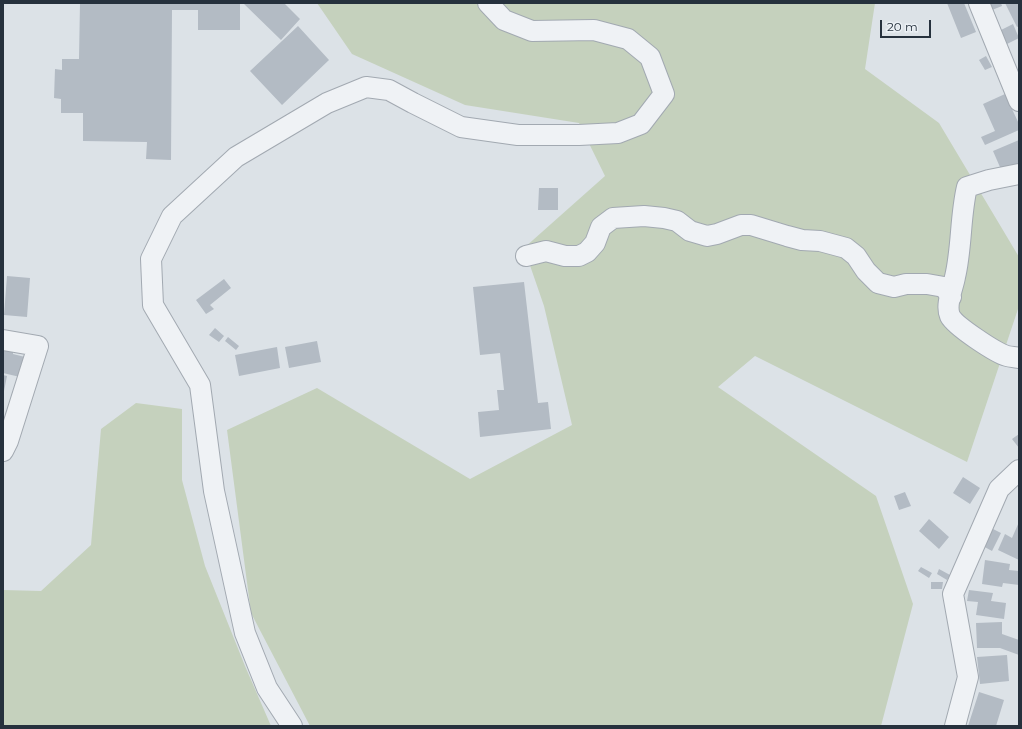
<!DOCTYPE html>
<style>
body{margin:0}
#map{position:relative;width:1022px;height:729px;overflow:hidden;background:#dce2e7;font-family:Montserrat,sans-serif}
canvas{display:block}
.frame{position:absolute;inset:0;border:4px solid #26313d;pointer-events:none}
.scale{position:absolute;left:880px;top:20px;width:51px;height:18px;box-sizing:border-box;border:2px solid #26313d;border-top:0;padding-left:5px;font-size:12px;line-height:14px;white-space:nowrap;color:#26313d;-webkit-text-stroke:3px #ebf0f5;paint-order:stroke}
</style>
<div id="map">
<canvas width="1022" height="729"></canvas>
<div class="frame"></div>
<div class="scale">20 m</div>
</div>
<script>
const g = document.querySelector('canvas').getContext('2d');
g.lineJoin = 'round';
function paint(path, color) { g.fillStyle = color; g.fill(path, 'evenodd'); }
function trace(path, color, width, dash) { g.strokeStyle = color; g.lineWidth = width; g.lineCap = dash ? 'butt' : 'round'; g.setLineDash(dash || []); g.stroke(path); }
paint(new Path2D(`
 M317,3H875L865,69L939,123L1019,257V306L967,462L755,356L718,387L876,496L913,604L881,726H310L251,613L227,430L317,388L470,479L572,425L544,306L524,248L605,176L579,123L465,105L352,54Z
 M136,403L182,409V480L205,566L245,666L271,726H3V590L41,591L91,545L101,429Z`), '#c5d1bd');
paint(new Path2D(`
 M80,3H240V30H198V10H172L171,160L146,159L147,142L83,141V113H61V99L54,98L55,69L62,70V59H79Z
 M243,3H284L300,19L281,40Z
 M947,3H964L976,32L961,38Z
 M989,3H1001L1002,6L992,10Z
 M1005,3H1019V26L1017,27Z
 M1013,24L1019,38L1007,44L1001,30Z
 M298,26L329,60L282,105L250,71Z
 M986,56L992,67L985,70L979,60Z
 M1005,94L1019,124V130L985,145L981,137L995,131L983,104Z
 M1019,140V167L1003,174L993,151Z
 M539,188H558V210H538Z
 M7,276L30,278L27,317L4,315Z
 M224,279L231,288L210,305L214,309L206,314L196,300Z
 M524,282L538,403L548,402L551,429L480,437L478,412L499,410L497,390H504L500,353L480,355L473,287Z
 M215,328L224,336L219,342L209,335Z
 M228,337L239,346L236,350L225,341Z
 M317,341L321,362L289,368L285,347Z
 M277,347L280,368L239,376L235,355Z
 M3,348L13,350V354L25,357L20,377L3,373Z
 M3,375L7,376L4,391H3Z
 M1019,434V448L1012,439Z
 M963,477L980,488L970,504L953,493Z
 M905,492L911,506L899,510L894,496Z
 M929,519L949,537L939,549L919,531Z
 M1019,522V560L998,550L1005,534L1012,538Z
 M991,528L1001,533L992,551L981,545Z
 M985,560L1010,564L1009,570L1019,571V585L1003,583L1002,587L982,584Z
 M921,567L932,573L929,578L918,571Z
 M939,569L950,575L947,580L937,574Z
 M931,582H943L942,589H931Z
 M969,590L993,593L991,601L1006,603L1004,619L976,615L978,602L967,601Z
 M1002,622V634L1019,640V655L1000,648H977L976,623Z
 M1007,655L1009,681L980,684L977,657Z
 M979,692L1004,700L996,726H968Z`), '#b3bbc4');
const minor = new Path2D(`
 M979,3L1019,101
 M1019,174L989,180L967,187C960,216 962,248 955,277C953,289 945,304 950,316C955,326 996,353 1007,356C1011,357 1015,357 1019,358
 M526,256L546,251L565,256H579L587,252L595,243L601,227L613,218L644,216L664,218L677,221L690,231L707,236L717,234L741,225H751L787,236L802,240L820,241L846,248L856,256L866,271L878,283L894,287L906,284H927L944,287L951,297
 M3,340L38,346L8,441L3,451
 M292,726L267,688L245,633L214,491L200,385L153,305L151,259L172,216L236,157L327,103L366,87L389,90L413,103L461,127L518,135H579L618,133L641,124L664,94L650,57L628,39L594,30L532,31L504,20L488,3
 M955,726L968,677L953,594L999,489L1019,470`);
trace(minor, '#a2a9b1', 22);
trace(minor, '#eff2f5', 20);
</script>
